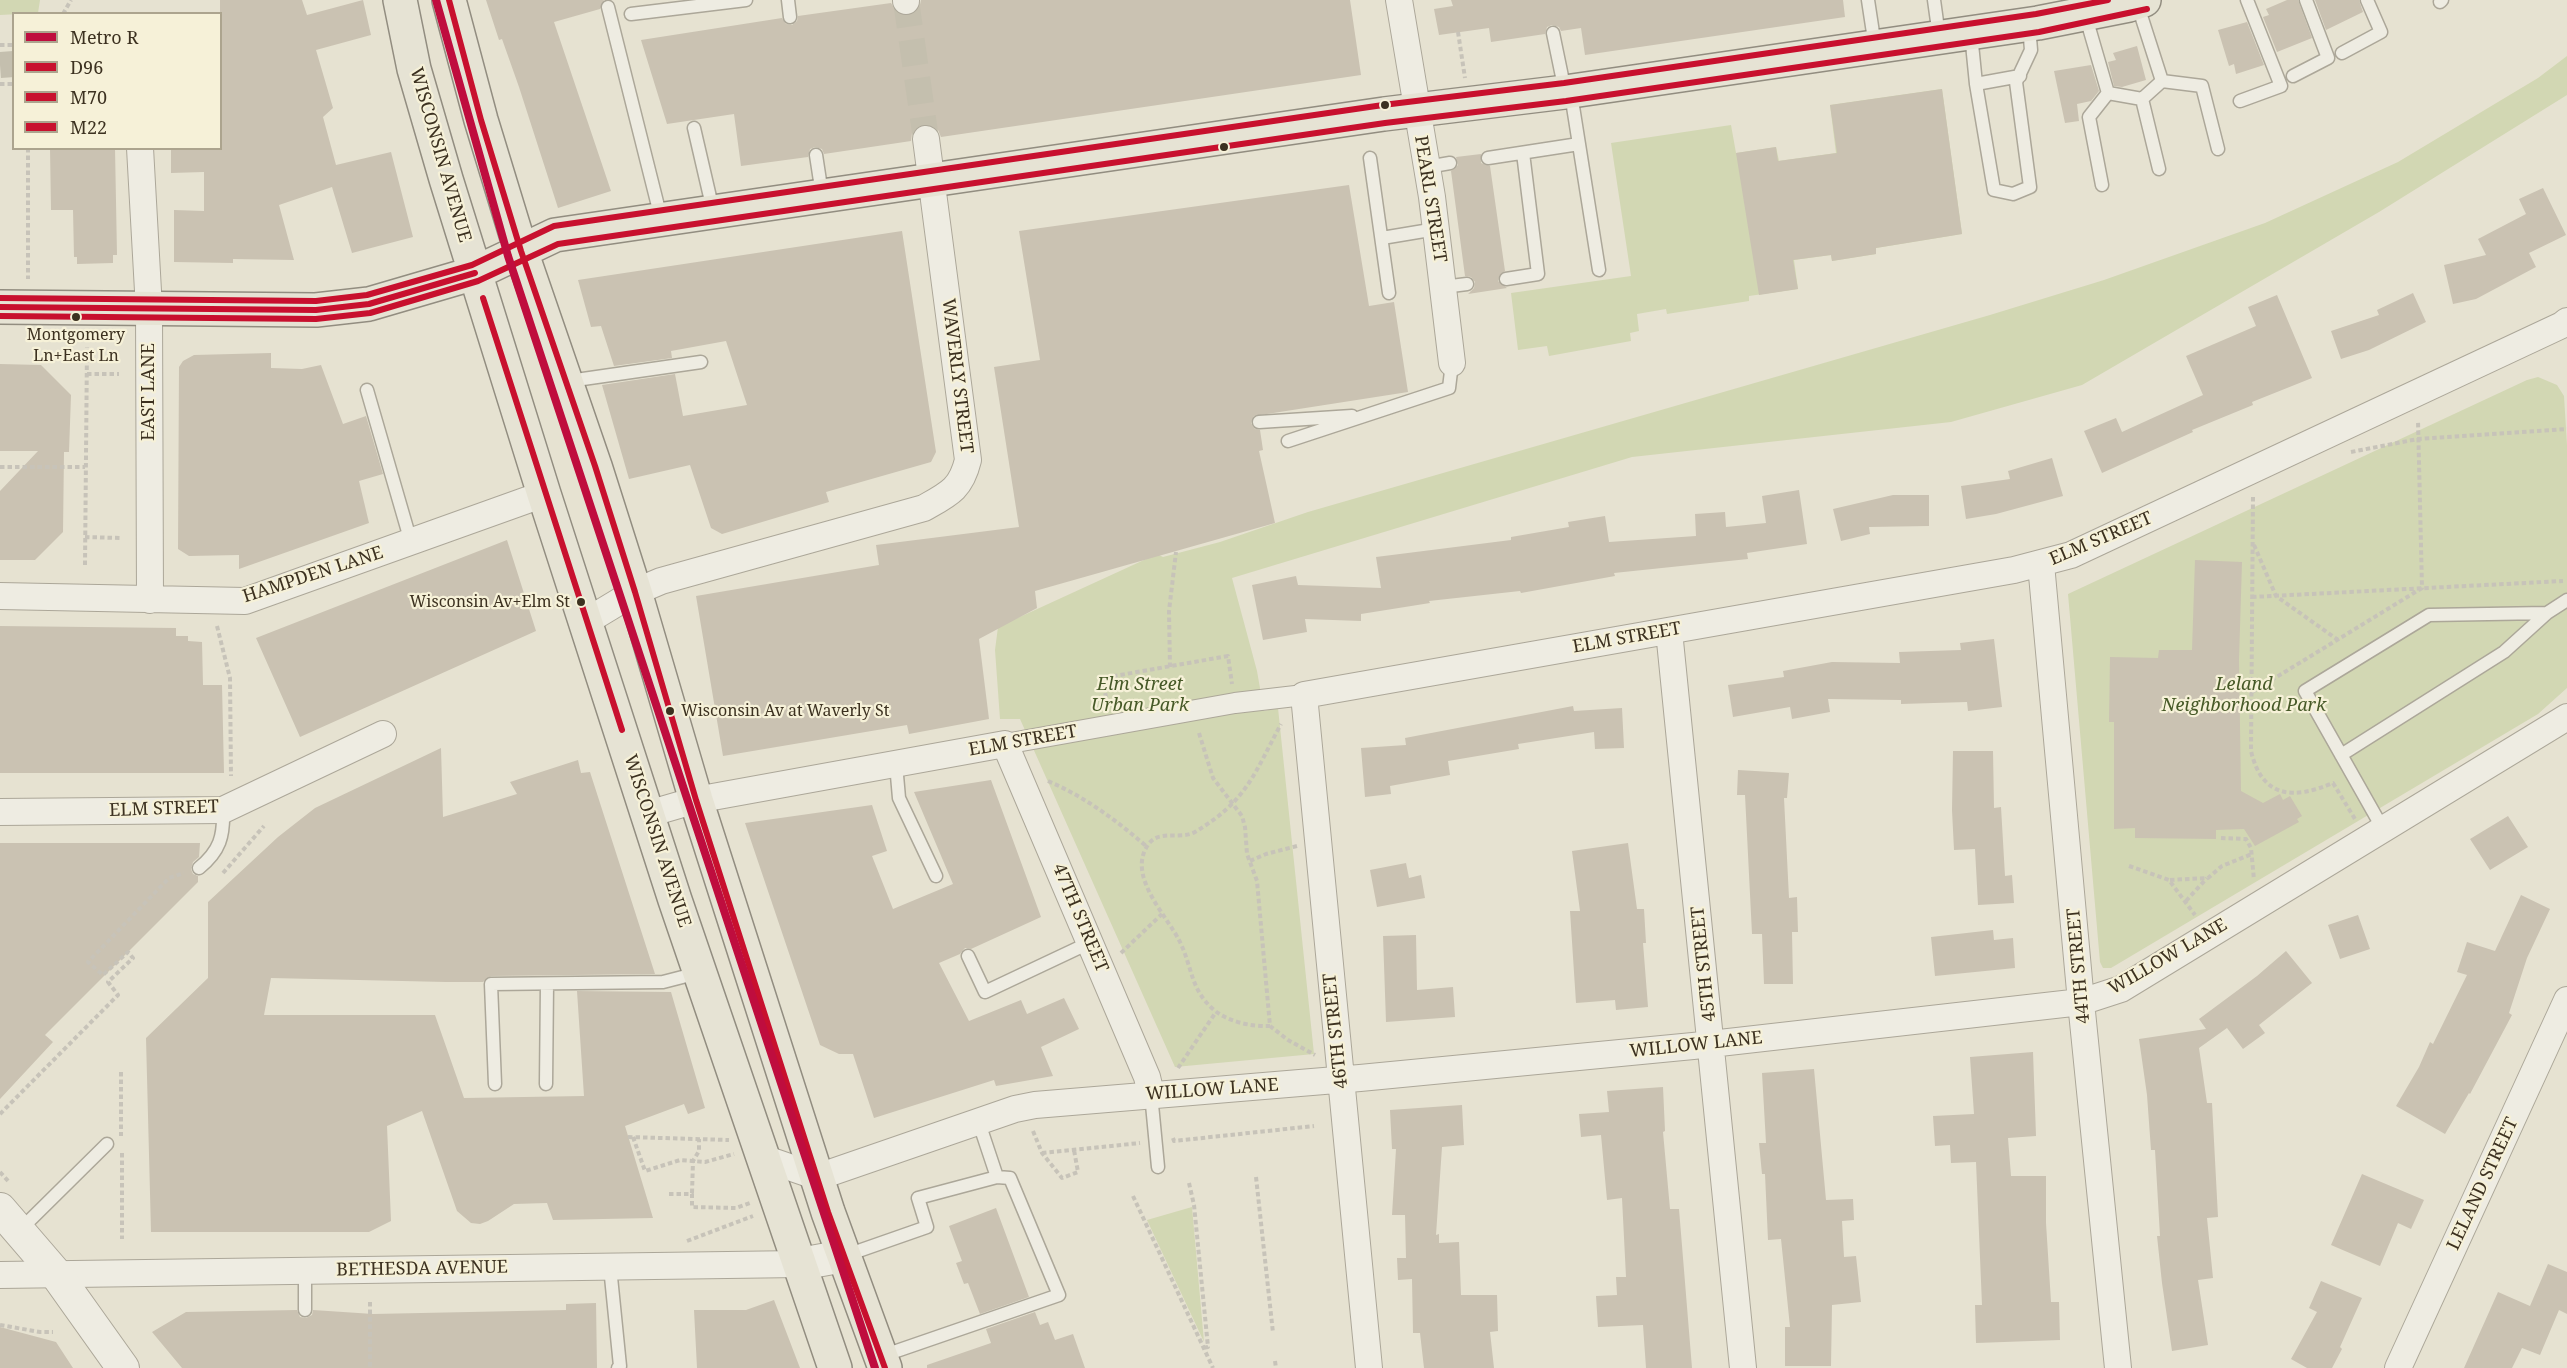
<!DOCTYPE html>
<style>
body{margin:0}
#map{position:relative;width:2567px;height:1368px;overflow:hidden;background:#e6e2d1;font-family:"Noto Serif",serif}
canvas{display:block}
.legend{position:absolute;left:12px;top:12px;width:210px;height:138px;box-sizing:border-box;background:#f6f1d8;border:2px solid #aca48e;margin:0;padding:8px 10px;list-style:none;font-size:18px;color:#3c3120}
.legend li{display:flex;align-items:center;gap:12px;height:30px}
.legend b{width:30px;border:2px solid #aca48e}
</style>
<div id="map">
<canvas width="2567" height="1368"></canvas>
<ul class="legend">
<li><b style="height:8px;background:#bf0d3e"></b>Metro R</li>
<li><b style="height:8px;background:#c8102e"></b>D96</li>
<li><b style="height:8px;background:#c8102e"></b>M70</li>
<li><b style="height:8px;background:#c8102e"></b>M22</li>
</ul>
</div>
<script>
const g = document.querySelector('canvas').getContext('2d');
g.lineJoin = 'round';
function paint(path, color) { g.fillStyle = color; g.fill(path, 'evenodd'); }
function trace(path, color, width, dash) { g.strokeStyle = color; g.lineWidth = width; g.lineCap = dash ? 'butt' : 'round'; g.setLineDash(dash || []); g.stroke(path); }
function write(font, color, halo, rows, align = 'center') {
  g.font = font + ' "Noto Serif",serif'; g.lineWidth = 4.5; g.setLineDash([]); g.textBaseline = 'middle'; g.strokeStyle = halo; g.fillStyle = color; for (const [text, x, y, turn = 0] of rows) {
    g.save(); g.translate(x, y); g.rotate((+turn || 0) * Math.PI / 180); g.textAlign = isNaN(turn) ? turn : align; if (halo) g.strokeText(text, 0, 0); g.fillText(text, 0, 0); g.restore();
  }
}
paint(new Path2D(`
 M0,0H40L38,13L0,15Z
 M2567,56V95L2379,212L2082,385L1951,422L1632,457L1232,578L1257,671L1264,711L1278,708L1314,1054L1175,1067L1020,719H1000L995,650L998,627L1157,554L1163,557L1220,542L1308,512L1990,315L2104,280L2265,223L2398,162L2538,78Z
 M1942,89L1962,234L1876,248V254L1832,261L1831,255L1794,260L1798,289L1749,296V301L1667,314L1666,309L1637,314L1639,331L1630,333L1631,341L1549,356L1547,346L1518,350L1511,293L1631,276L1611,143L1731,125L1736,153L1776,147L1779,161L1836,153L1830,105Z
 M2538,377L2557,385L2564,396L2567,445V688L2538,714L2111,968H2103L2100,962L2068,594L2527,380Z
 M1192,1207L1204,1342L1147,1220Z`), '#d2d7b3');
paint(new Path2D(`
 M220,0H302L307,15L363,0L371,35L316,50L333,108L323,117L336,165L391,152L413,237L352,253L332,187L279,205L294,260L233,259V263L174,262V210L204,211V172L171,173V148H220Z
 M486,0H604L600,9L554,22L611,191L558,208L519,87L502,39L499,40Z
 M921,0H1350L1361,75L941,137L938,130L932,125L923,124L912,133L911,141L824,154L822,149L815,147L810,149L808,157L741,166L734,114L667,124L641,40L782,18L786,24L792,25L797,21L798,16L891,3L898,14L907,16L919,9Z
 M1451,0H1843L1845,17L1585,55L1581,28L1561,31L1559,27L1552,25L1547,27L1545,34L1491,42L1489,28L1439,35L1434,9L1453,6Z
 M2287,0H2298L2312,38L2277,52L2263,17L2269,15L2266,9Z
 M2315,0H2359L2363,12L2326,30Z
 M2247,22L2264,65L2236,74L2234,64L2229,66L2218,30Z
 M2137,46L2146,80L2122,87L2114,86L2108,62L2116,60L2113,53Z
 M2091,65L2099,91L2091,101L2077,104L2079,121L2065,123L2054,71Z
 M1942,89L1962,234L1876,248V254L1832,261L1831,255L1793,260L1798,289L1759,295L1736,153L1776,147L1778,161L1837,153L1830,105Z
 M50,148H115L117,255H113V263L77,264V257H74L73,210H51Z
 M1481,154V163L1490,166L1505,271L1499,276L1498,281L1507,288L1468,294L1474,288L1475,282L1471,277L1465,276L1451,171L1458,165L1456,157Z
 M1349,185L1369,306L1394,302L1408,392L1254,416L1251,423L1255,429L1260,430L1263,450L1259,451L1275,523L1035,591L1037,608L979,639L989,719L909,734L907,725L723,756L696,596L879,565L876,545L1019,527L994,367L1040,360L1019,231Z
 M2543,188L2566,235L2529,253L2536,267L2476,299L2453,304L2444,265L2486,255L2478,239L2526,214L2519,199Z
 M902,231L936,452L931,462L826,492L829,502L722,534L711,528L690,465L629,479L602,385L675,374L683,416L747,405L726,341L671,351L672,358L614,366L601,326L591,327L578,280Z
 M2413,293L2426,322L2369,350L2341,359L2331,331L2379,315L2377,310Z
 M2277,295L2312,378L2252,402L2253,405L2192,430L2193,432L2102,473L2084,431L2116,418L2122,432L2203,395L2186,356L2256,326L2248,307Z
 M271,353V368L302,369L321,365L343,424L366,416L383,474L359,481L369,523L239,569V555L189,556L178,549L179,367L183,361L194,355Z
 M0,364L41,365L71,395L69,452H64L63,532L35,560H0V491L38,451H0Z
 M2052,458L2063,496L1996,514L1966,519L1961,486L2010,479L2008,471Z
 M1799,490L1807,544L1747,553L1748,559L1614,573L1615,576L1521,593L1520,591L1429,601L1430,603L1361,614V621L1305,619L1307,632L1263,640L1252,585L1296,576L1298,585L1381,588L1376,557L1511,540V537L1569,527L1568,522L1605,516L1609,542L1696,536L1695,514L1725,512L1726,527L1766,523L1762,496Z
 M1893,495H1929V526L1869,527L1870,534L1841,541L1833,509Z
 M507,540L536,631L300,737L256,638Z
 M2195,560L2242,562L2239,660L2241,791L2263,803L2280,794L2283,800L2290,796L2302,816L2297,819L2299,822L2255,846L2244,829L2216,830V839L2135,838V828L2114,829V722H2109L2110,657L2158,658L2159,650H2192Z
 M0,626L176,628V636H188V641L202,642L203,685H222L224,773H0Z
 M1994,639L2002,707L1968,711L1967,702L1901,704V700L1828,699L1830,712L1792,719L1790,707L1733,717L1728,685L1784,677L1783,671L1832,662L1900,663L1899,652L1961,650L1960,643Z
 M1573,706L1574,711L1622,708L1624,748L1595,749L1594,732L1518,744L1519,749L1448,761L1450,775L1390,786L1391,794L1365,797L1361,748L1406,745L1405,738Z
 M441,748L443,817L517,794L510,782L578,760L581,773L590,772L655,974L491,976L483,982H446L271,978L264,1015H435L464,1098L584,1096L577,991L671,992L705,1108L688,1114L684,1104L625,1126L653,1218L553,1220L547,1203L514,1204L488,1221L480,1224L471,1223L457,1211L422,1111L387,1126L391,1221L369,1232H151L146,1038L208,978V902L278,837L315,808Z
 M1953,751H1993L1994,808L2001,807L2005,876L2012,875L2014,903L1978,905L1975,849L1954,850L1952,810Z
 M1738,770L1789,773L1787,798H1784L1789,898L1797,897L1798,932H1792L1793,984H1764L1762,934H1752L1745,795H1737Z
 M991,780L1041,917L971,949L965,948L960,954L939,963L969,1021L1021,1000L1027,1014L1064,998L1079,1029L1041,1047L1053,1076L996,1086L994,1080L874,1118L853,1054H839L820,1045L745,823L872,805L887,851L872,856L893,909L953,884L914,792Z
 M2508,816L2528,847L2490,870L2470,839Z
 M0,843H200L199,857L193,862L191,869L193,874L198,876V882L45,1035L53,1042L0,1099Z
 M1628,843L1637,909H1644L1646,943H1643L1648,1007L1616,1010L1615,1000L1576,1003L1570,911H1580L1572,851Z
 M1406,863L1409,878L1421,875L1425,898L1377,907L1370,870Z
 M2521,895L2550,909L2527,958L2509,1013L2512,1015L2470,1094L2469,1093L2445,1134L2396,1106L2419,1067L2430,1042L2433,1044L2467,975L2457,972L2467,942L2495,951Z
 M2358,915L2370,949L2340,959L2328,925Z
 M1993,930L1994,940L2013,938L2015,968L1935,976L1931,937Z
 M1416,935L1417,990L1453,987L1455,1017L1386,1022L1383,936Z
 M2286,951L2312,983L2259,1025L2265,1033L2243,1049L2227,1028L2199,1048L2207,1103H2212L2218,1217L2207,1218L2213,1278L2198,1280L2208,1345L2172,1351L2162,1283L2157,1236H2160L2155,1150H2151L2147,1095L2139,1039L2206,1029L2199,1019L2257,976Z
 M2033,1052L2036,1136L2008,1138L2011,1176H2046V1223L2051,1302H2059L2060,1340L1976,1343L1975,1305H1982L1976,1162L1951,1163L1950,1145L1935,1146L1933,1116L1974,1114L1970,1057Z
 M1814,1069L1826,1200L1853,1199L1854,1220L1842,1221L1844,1257L1856,1256L1861,1302L1832,1305L1831,1366H1785V1327H1790L1781,1239L1768,1240L1765,1174H1762L1759,1143H1766L1762,1073Z
 M1663,1087L1665,1131L1663,1132L1670,1209H1679L1692,1368H1646L1643,1325L1598,1327L1596,1296L1617,1295L1616,1277H1626L1622,1198L1607,1200L1601,1135L1581,1137L1579,1114L1609,1112L1607,1091Z
 M1462,1105L1464,1145L1442,1147L1436,1235L1439,1234V1243L1459,1242L1461,1295H1497L1498,1331L1490,1332L1494,1368H1424L1420,1333H1413L1412,1279L1398,1280L1397,1258H1406L1405,1215H1392L1396,1149H1392L1390,1110Z
 M2362,1174L2424,1200L2411,1229L2398,1223L2380,1266L2331,1245Z
 M996,1208L1029,1297L980,1314L968,1283L964,1284L956,1263L962,1261L949,1226Z
 M2548,1264L2567,1272V1314L2559,1310L2540,1355L2522,1348L2512,1368H2464L2498,1292L2530,1306Z
 M2321,1281L2362,1298L2340,1347L2342,1349L2332,1368H2307L2291,1359L2317,1312L2309,1308Z
 M774,1300L800,1368H697L694,1310H746Z
 M596,1303L597,1368H182L152,1332L186,1312L297,1310L300,1317L306,1318L312,1315L313,1310L373,1314L566,1310V1304Z
 M1035,1312L1040,1325L1048,1322L1055,1340L1073,1334L1085,1368H927V1365L991,1343L986,1329Z
 M0,1327L56,1342L73,1368H0Z`), '#cac2b2');
trace(new Path2D(`
 M906,1L926,139
 M0,65L14,64`), '#c4bfae', 26, [26, 13]);
const service = new Path2D(`
 M788,0L790,17
 M1868,0L1875,46
 M1934,0L1939,36
 M2440,2L2442,0
 M2137,3L2162,81L2202,86L2218,149
 M608,7L661,218
 M631,14L746,0
 M2085,14L2108,93L2089,117L2102,185
 M1553,33L1565,91
 M1971,34L1976,84L1994,190L2013,194L2030,187L2016,82L2031,50L2029,26
 M2342,53L2381,32L2367,0
 M2293,76L2328,58L2306,0
 M1976,84L2020,76
 M2108,93L2142,99L2159,169
 M1571,94L1599,270
 M2142,99L2162,81
 M2240,101L2281,86L2247,0
 M694,128L713,210
 M816,155L822,194
 M1370,158L1389,293
 M1488,158L1579,144
 M1427,167L1450,163
 M1382,238L1436,229
 M1506,279L1538,274L1523,153
 M1443,287L1467,284
 M569,381L701,362
 M367,390L411,542
 M1259,422L1352,416
 M1288,441L1449,388L1452,363
 M2341,755L2504,652L2547,613
 M896,764L899,798L936,876
 M2383,829L2305,691L2429,615L2547,613L2567,600
 M199,868C220,851 224,836 223,810
 M968,956L985,992L1091,942
 M495,1084L491,984L663,982L698,973
 M546,1084L547,984
 M1151,1094L1158,1167
 M979,1123L997,1177
 M20,1230L107,1144
 M844,1256L927,1227L918,1198L997,1177L1010,1178L1059,1295L882,1356
 M610,1267L620,1366L618,1368
 M305,1271V1310`);
const pedestrian = new Path2D(`
 M1005,744L1235,703L1304,695`);
const minor = new Path2D(`
 M906,0V1
 M1399,0L1432,197L1452,363
 M140,148L149,309L150,600
 M2041,564L2081,1002L2118,1368
 M0,596L245,601L544,494
 M587,621L635,592L661,581L924,508C949,494 961,489 968,460L926,139
 M1669,631L1743,1368
 M0,812L223,810L383,734
 M648,814L696,800L1005,744L1147,1077L1151,1094
 M763,1158L818,1177L1015,1109L1035,1105L1360,1078L1693,1046L2081,1002L2121,989L2567,717
 M0,1275L800,1264
 M1369,1368L1304,695L2014,570L2071,555L2562,325L2567,321
 M2398,1368L2567,1000`);
const tertiary = new Path2D(`
 M0,1209L56,1274L123,1368
 M800,1264L844,1256`);
const primary = new Path2D(`
 M400,0L414,69L446,179L544,494L675,900L835,1368
 M449,0L481,120L521,251L595,466L635,592L696,800L828,1212L885,1368
 M0,307L316,310L369,304L475,273L555,235L1384,114L1565,92L2038,23L2129,5L2144,0`);
trace(service, '#aca799', 15);
trace(pedestrian, '#aca799', 22);
trace(minor, '#aca799', 28);
trace(tertiary, '#aca799', 34);
trace(primary, '#928d80', 36);
trace(new Path2D(`
 M63,14L71,0
 M1458,32L1465,78
 M0,45H14
 M0,84H14
 M28,148V279
 M87,374H119
 M2351,452L2418,439L2567,429
 M0,467H85
 M2253,497L2251,751C2262,798 2293,800 2333,783L2355,819
 M85,537L120,538
 M2254,545L2276,596L2338,640
 M85,565L87,347
 M2252,597L2563,581
 M217,626L230,678L231,776
 M1170,667L1169,611L1176,552
 M2252,692L2422,588L2418,420
 M1107,705L1103,678L1228,656L1232,684
 M1199,733L1213,778L1242,816L1245,827L1247,854L1257,881L1270,1026L1288,1040L1315,1055
 M1048,781C1085,797 1116,820 1146,846
 M2221,838L2246,839L2251,848L2254,880
 M1250,861L1266,854L1297,846
 M2129,866L2169,880L2195,915
 M223,873L264,826
 M2170,880L2208,878L2222,866L2252,854
 M2186,901L2207,878
 M1121,953L1162,914
 M1270,1026C1253,1027 1228,1022 1214,1010C1190,989 1193,969 1180,942C1168,917 1129,879 1146,848C1157,827 1179,841 1195,832C1247,801 1254,774 1281,724
 M1178,1068L1216,1012
 M121,1072V1136
 M0,1114L118,995L108,982L133,958L128,952L103,975L88,962L169,878L184,873
 M1033,1131L1042,1153L1062,1178L1078,1172L1074,1150
 M628,1137L729,1140
 M633,1137L645,1171L680,1160L705,1162L734,1154
 M1173,1138L1174,1141L1314,1126
 M122,1153V1239
 M1042,1153L1140,1143
 M0,1172L9,1182
 M1256,1177L1273,1333
 M1189,1183L1194,1205L1208,1347L1203,1348
 M692,1193L693,1161L699,1151V1139
 M669,1194H692V1207L736,1208L750,1203
 M1133,1196L1213,1368
 M687,1241L753,1216
 M370,1302V1368
 M0,1325L40,1332H53
 M1275,1361L1276,1368`), '#c7c3b9', 4, [4.5, 3]);
trace(service, '#eeece2', 12);
trace(pedestrian, '#eeece2', 20);
trace(minor, '#eeece2', 26);
trace(tertiary, '#eeece2', 32);
trace(primary, '#e6e3d4', 33);
trace(new Path2D(`
 M449,0L481,120L521,251L595,466L635,592L696,800L828,1212L885,1368
 M483,298L622,730
 M0,307L316,310L369,304L475,273`), '#c8102e', 6);
trace(new Path2D(`
 M0,316L316,319L370,313L478,281L558,244L1385,123L1566,101L2039,32L2147,9`), '#c8102e', 6);
trace(new Path2D(`
 M0,298L316,301L367,295L472,265L554,226L1383,105L1564,83L2036,14L2108,0`), '#c8102e', 6);
trace(new Path2D(`
 M436,0L508,256L875,1368`), '#bf0d3e', 8);
for (const [x, y, r, color] of [
 [1385,105,5,"#3c3120"],
 [1224,147,5,"#3c3120"],
 [76,317,5,"#3c3120"],
 [581,602,5,"#3c3120"],
 [670,711,5,"#3c3120"]
]) { const dot = new Path2D(); dot.arc(x, y, r, 0, 2 * Math.PI); g.fillStyle = color; g.fill(dot); trace(dot, '#f6f1d8', 2); }
write('16px', '#3c3120', '#f6f1d8', [
 ["Montgomery",76,335],
 ["Ln+East Ln",76,356],
 ["Wisconsin Av+Elm St",570,602,"right"],
 ["Wisconsin Av at Waverly St",681,711,"left"]
]);
write('18px', '#3c3120', '#f6f1d8', [
 ["WISCONSIN AVENUE",440,155,74],
 ["PEARL STREET",1430,199,81],
 ["WAVERLY STREET",957,376,83],
 ["EAST LANE",149,392,-90],
 ["ELM STREET",2101,539,-23],
 ["HAMPDEN LANE",313,575,-18],
 ["ELM STREET",1627,638,-10],
 ["ELM STREET",1023,741,-10],
 ["ELM STREET",164,809,-2],
 ["WISCONSIN AVENUE",657,841,72],
 ["47TH STREET",1080,918,67],
 ["WILLOW LANE",2168,957,-30],
 ["45TH STREET",1704,964,-96],
 ["44TH STREET",2079,966,-95],
 ["46TH STREET",1336,1031,-96],
 ["WILLOW LANE",1696,1045,-6],
 ["WILLOW LANE",1212,1090,-4],
 ["LELAND STREET",2483,1184,-65],
 ["BETHESDA AVENUE",422,1269,-1]
]);
write('italic 18px', '#465927', '#f6f1d8', [
 ["Elm Street",1140,685],
 ["Urban Park",1140,706],
 ["Leland",2244,685],
 ["Neighborhood Park",2244,706]
]);
</script>
